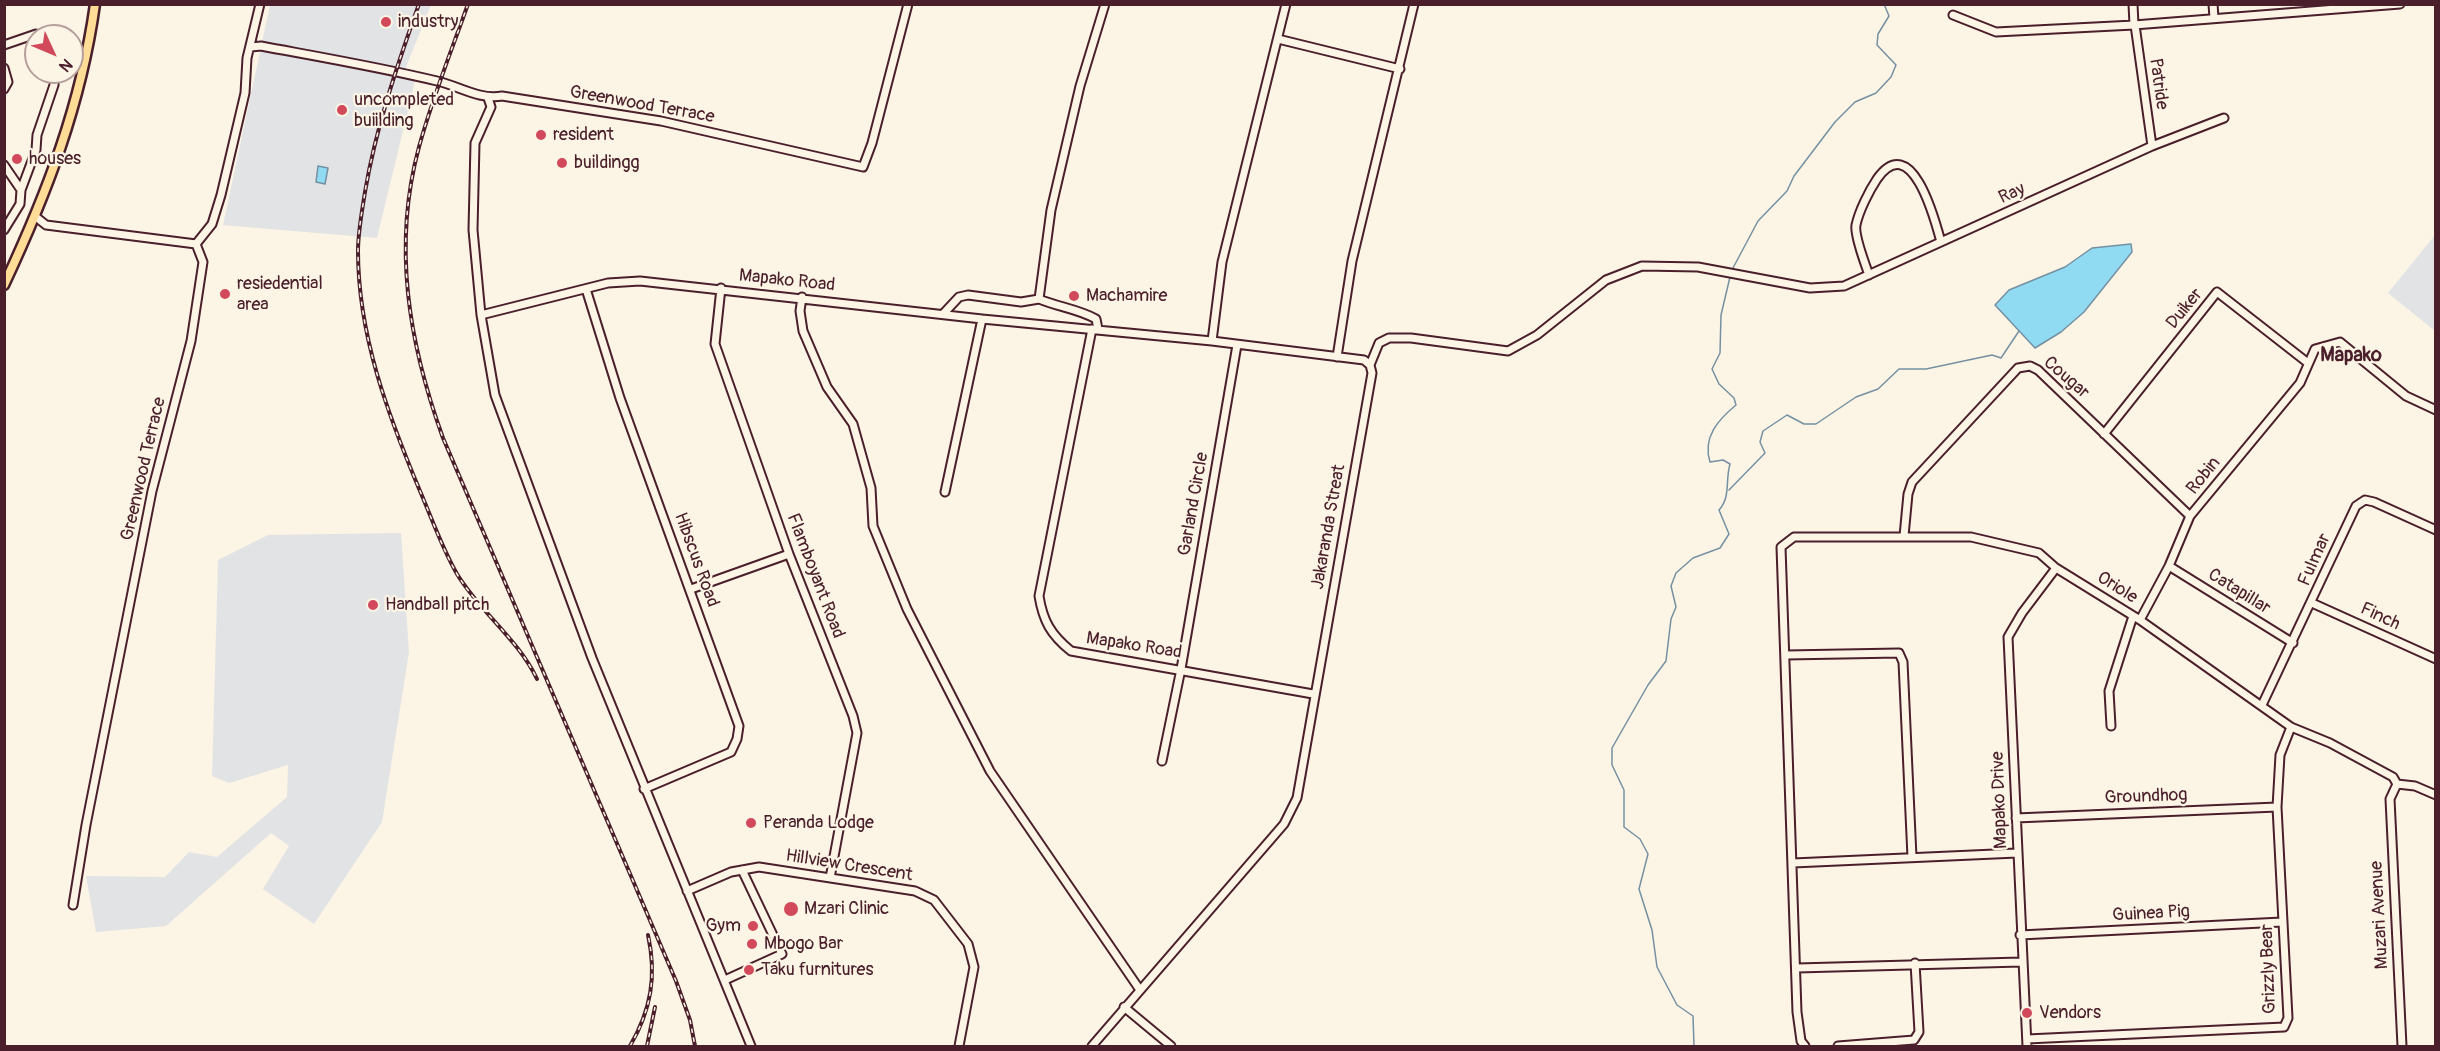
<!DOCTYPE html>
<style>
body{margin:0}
#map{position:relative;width:2440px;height:1051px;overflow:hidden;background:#fcf5e5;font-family:Pangolin,sans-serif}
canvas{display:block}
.frame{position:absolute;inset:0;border:6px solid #4a1f2b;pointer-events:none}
.north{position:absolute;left:24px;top:24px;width:60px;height:60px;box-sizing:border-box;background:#fcf5e5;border:2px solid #b59f9b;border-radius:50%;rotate:134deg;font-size:16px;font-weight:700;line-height:24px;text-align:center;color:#4a1f2b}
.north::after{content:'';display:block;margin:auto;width:21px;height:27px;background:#d1495b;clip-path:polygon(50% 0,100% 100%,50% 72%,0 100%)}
</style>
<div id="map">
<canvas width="2440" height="1051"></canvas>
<div class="frame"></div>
<div class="north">N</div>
</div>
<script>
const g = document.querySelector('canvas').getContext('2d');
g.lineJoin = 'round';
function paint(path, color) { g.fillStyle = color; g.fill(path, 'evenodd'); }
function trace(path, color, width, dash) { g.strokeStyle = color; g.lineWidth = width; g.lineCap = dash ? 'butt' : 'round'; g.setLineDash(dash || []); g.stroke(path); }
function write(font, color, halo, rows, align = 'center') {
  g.font = font + ' Pangolin,sans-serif'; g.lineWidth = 4.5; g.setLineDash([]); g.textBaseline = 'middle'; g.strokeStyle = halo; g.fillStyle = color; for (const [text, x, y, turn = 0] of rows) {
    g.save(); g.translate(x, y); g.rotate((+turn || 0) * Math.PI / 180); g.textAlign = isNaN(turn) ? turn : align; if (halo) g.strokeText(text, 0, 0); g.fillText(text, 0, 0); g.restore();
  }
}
paint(new Path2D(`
 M270,5H431L402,77L415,81L377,238L223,225Z
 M2435,235V331L2388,293Z
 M401,533L409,652L382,822L314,924L263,889L289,846L271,833L166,926L96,932L86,876L165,877L189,852L217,857L287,797L288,765L229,783L212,776L218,560L268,535Z`), '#e1e3e5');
const water = new Path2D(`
 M318,166L328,168L325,184L316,182Z
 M2131,244L2132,252L2084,312L2061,332L2035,348L1995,305L2009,290L2065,267L2092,248Z`);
paint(water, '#91dbf2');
trace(water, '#7590a2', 1.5);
trace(new Path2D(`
 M1733,268L1758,221L1787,191L1794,176L1835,122L1855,102L1876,93L1891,77L1896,65L1877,45L1878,34L1889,16L1884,4
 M1729,490L1765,453L1760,442L1763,431L1787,415L1804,424H1816L1856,397L1878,389L1899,369H1926L1992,355L2001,358L2019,331
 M1694,1046L1693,1016L1677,1005L1657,967L1652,930L1639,889L1648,854L1640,839L1624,827V790L1612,765V748L1648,685L1666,661L1671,619L1676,607L1671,586L1676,573L1693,558L1720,548L1729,534L1719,510C1731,497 1725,481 1730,464L1723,460L1710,462C1702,437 1719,419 1736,405L1734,398L1719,384L1712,369L1720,353L1721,315L1730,277`), '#7590a2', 1.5);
const minor = new Path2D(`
 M2133,4L2134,25
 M2213,4L2214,18
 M1953,15L1996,32L2134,25L2400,4
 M2135,25L2152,146
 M1278,39L1400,69
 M4,45L36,34L38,36
 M251,47L261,46C320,57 379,67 437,81C459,86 479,100 502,96L661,121L863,167L872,143L908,4
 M4,68L8,82L4,89
 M488,98L491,107L475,143L473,230L481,315L495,395L592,658L751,1046
 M4,165L21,190
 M36,217L46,225L196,244
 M4,230L20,204L21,190L36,150L37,135L54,85L55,72
 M196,244L212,224L221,195L245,93L247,58L260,4
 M1869,275C1865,264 1854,235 1856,225C1859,211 1869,191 1877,179C1911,131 1934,216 1941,242
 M721,288L715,344L789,554L853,716L857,733L830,878
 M586,289L620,398L739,726L737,739L731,752L644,789
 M802,297L800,311L803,331L827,387L853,424L871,488L873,526L907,609L990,771L1140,990
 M944,313L959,297L968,295L1021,302L1039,299
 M481,315L608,283L640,281L982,319L1212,341L1364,360L1370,365
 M1092,329L1039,596C1043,621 1051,635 1071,651L1313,694
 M1098,329L1096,319C1078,309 1058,307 1039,299L1051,210L1080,86L1105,4
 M1212,341L1222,262L1286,4
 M1337,357L1352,261L1414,4
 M1370,365L1379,343L1389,338H1411L1508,351L1537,335L1606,280L1642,266L1698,267L1810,288L1844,286L2152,146L2224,118
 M2104,434L2217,292L2308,363
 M945,492L982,319
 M1904,536L1908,494L1912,482L2018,368L2030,366L2038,370L2190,516
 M2169,566L2293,643
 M691,589L789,554
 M2312,603L2436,659
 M2140,620L2169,566L2190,516L2300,383L2315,349L2340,342L2406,396L2436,410
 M1786,655L1899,653L1903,662L1912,857
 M2262,705L2356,506L2365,500L2374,502L2436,530
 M2111,726L2109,691L2133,616
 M1162,761L1181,669L1237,345
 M2397,784L2390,799L2402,1046
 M2397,784L2415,786L2436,795
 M2016,818L2277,807
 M1793,863L2017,853
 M687,891L731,872L759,867L915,891L934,900L968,944L974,967L959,1046
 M73,905L86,825L152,491L191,341L203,262L196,244
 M2020,935L2282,922
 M1797,968L2021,962
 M725,980L782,954L742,870
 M1124,1007L1171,1046
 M2027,1039L2284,1027L2288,1018L2277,807L2280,755L2291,727
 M1092,1046L1284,824L1297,798L1372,373L1370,365
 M1805,1046L1801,1041L1797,1012L1781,547L1794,537H1971L2039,553L2056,568L2140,620L2291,727L2330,743L2393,777L2397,784
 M1838,1046L1914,1040L1919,1032L1915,963
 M2027,1046L2008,637L2022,613L2056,568`);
const major = new Path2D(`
 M4,285C47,193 81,105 95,4`);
trace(minor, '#4a1f2b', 11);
trace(major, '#4a1f2b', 13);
trace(minor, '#fcf5e5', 7);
trace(major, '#ffdd96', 8);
const rail = new Path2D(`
 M419,4C397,66 376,127 365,192C362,211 358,232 358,251C358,335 388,415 420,491C432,519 442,548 457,574C480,612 518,639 537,679
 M468,4C451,52 432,99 419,147C392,246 409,344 443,438L676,981L690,1020L695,1046
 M630,1046C651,1010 657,976 648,935
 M647,1046L655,1007`);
trace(rail, '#4a1f2b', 4);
trace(rail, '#fcf5e5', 1.5, [4.5]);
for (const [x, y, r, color] of [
 [386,22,6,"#d1495b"],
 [342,110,6,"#d1495b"],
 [541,135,6,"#d1495b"],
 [17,159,6,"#d1495b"],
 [562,163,6,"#d1495b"],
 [225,294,6,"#d1495b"],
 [1074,296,6,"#d1495b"],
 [373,605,6,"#d1495b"],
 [751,823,6,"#d1495b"],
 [791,909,8,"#d1495b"],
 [753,926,6,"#d1495b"],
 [752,944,6,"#d1495b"],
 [749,970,6,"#d1495b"],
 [2027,1013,6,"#d1495b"]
]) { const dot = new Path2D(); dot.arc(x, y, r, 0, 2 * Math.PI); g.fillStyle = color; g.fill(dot); trace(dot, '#fcf5e5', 2); }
write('18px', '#4a1f2b', '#fcf5e5', [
 ["industry",398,22],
 ["uncompleted",354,100],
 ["buiilding",354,121],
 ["resident",553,135],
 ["houses",29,159],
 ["buildingg",574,163],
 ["resiedential",237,284],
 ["area",237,305],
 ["Machamire",1086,296],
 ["Handball pitch",385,605],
 ["Peranda Lodge",763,823],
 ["Mzari Clinic",804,909],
 ["Gym",741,926,"right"],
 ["Mbogo Bar",764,944],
 ["Taku furnitures",761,970],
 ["Vendors",2039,1013]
], 'left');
write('18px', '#4a1f2b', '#fcf5e5', [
 ["Patride",2158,84,82],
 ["Greenwood Terrace",642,105,10],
 ["Ray",2012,194,-24],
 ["Mapako Road",787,281,6],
 ["Duiker",2185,309,-51],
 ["Cougar",2066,378,41],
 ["Greenwood Terrace",144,469,-77],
 ["Robin",2204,476,-51],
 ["Garland Circle",1194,504,-80],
 ["Jakaranda Streat",1329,527,-80],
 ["Hibscus Road",696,560,70],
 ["Fulmar",2315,560,-66],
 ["Flamboyant Road",815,576,69],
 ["Oriole",2117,588,32],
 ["Catapillar",2239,592,32],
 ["Finch",2380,617,25],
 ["Mapako Road",1134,646,9],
 ["Groundhog",2146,797,-2],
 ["Mapako Drive",2000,800,-92],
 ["Hillview Crescent",849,866,9],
 ["Guinea Pig",2151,914,-3],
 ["Muzari Avenue",2380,915,-93],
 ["Grizzly Bear",2269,969,-92]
]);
write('bold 20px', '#4a1f2b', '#fcf5e5', [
 ["Mapako",2351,356]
]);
</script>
